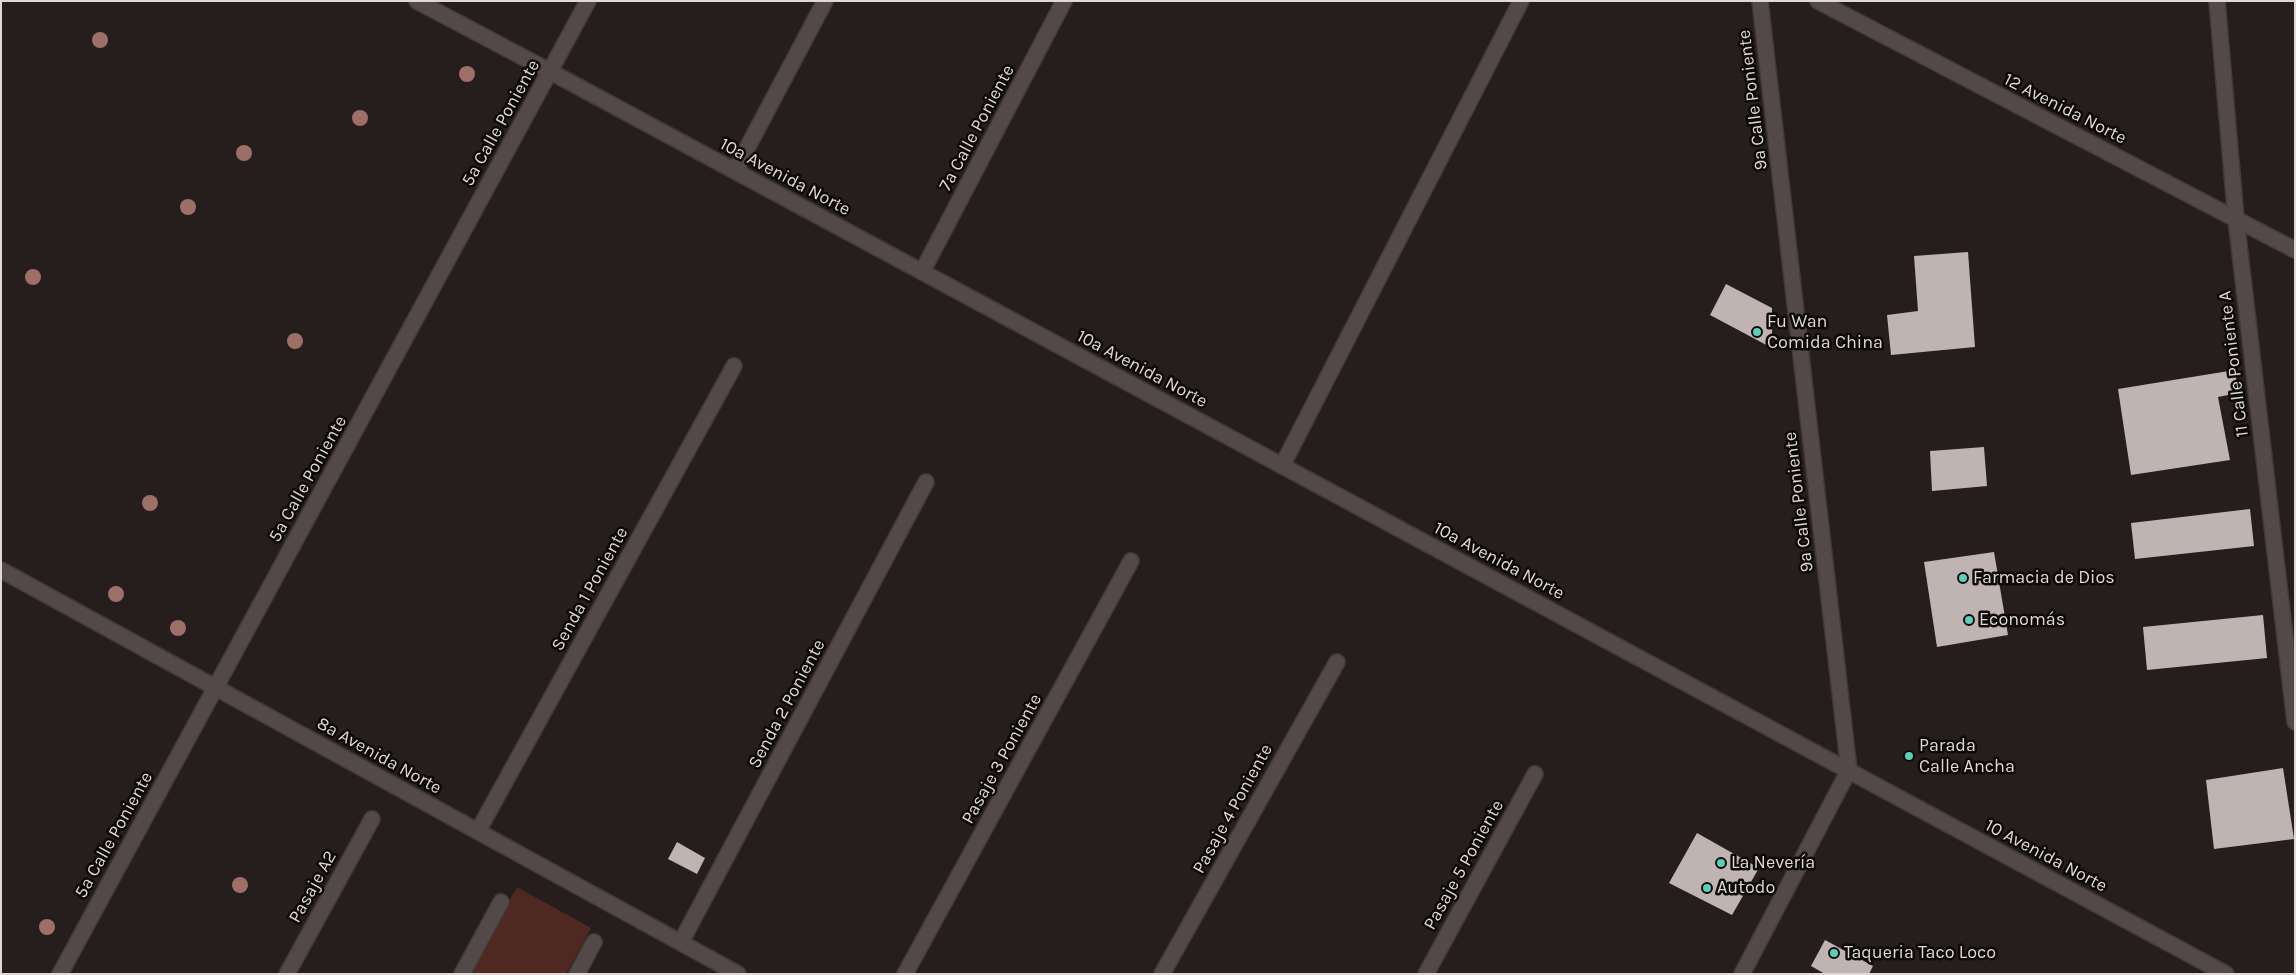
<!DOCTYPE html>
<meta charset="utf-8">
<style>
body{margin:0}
#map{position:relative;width:2296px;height:975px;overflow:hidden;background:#261e1d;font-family:Karla,sans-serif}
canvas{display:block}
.frame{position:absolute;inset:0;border:2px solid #ded9d8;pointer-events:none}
</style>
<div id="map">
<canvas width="2296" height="975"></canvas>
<div class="frame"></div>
</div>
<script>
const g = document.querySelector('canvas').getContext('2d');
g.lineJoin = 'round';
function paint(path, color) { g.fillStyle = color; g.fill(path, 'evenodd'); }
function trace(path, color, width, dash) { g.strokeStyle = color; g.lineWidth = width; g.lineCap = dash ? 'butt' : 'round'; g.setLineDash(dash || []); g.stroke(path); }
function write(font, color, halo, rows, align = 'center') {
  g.font = font + ' Karla,sans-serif'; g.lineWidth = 5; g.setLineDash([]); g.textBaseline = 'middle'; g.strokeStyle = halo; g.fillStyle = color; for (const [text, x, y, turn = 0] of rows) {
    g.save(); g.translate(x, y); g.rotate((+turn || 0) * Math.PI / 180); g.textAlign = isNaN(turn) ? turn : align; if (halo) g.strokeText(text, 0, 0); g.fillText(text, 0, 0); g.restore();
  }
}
paint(new Path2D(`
 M517,887L591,928L566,974H469Z`), '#4f2822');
paint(new Path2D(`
 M1968,252L1975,347L1891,355L1887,315L1918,311L1914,256Z
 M1726,284L1772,308V348L1710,315Z
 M2235,370L2238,393L2218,397L2230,460L2131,475L2118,389Z
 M1984,447L1987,486L1932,491L1930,451Z
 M2250,509L2254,546L2135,559L2131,523Z
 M1994,552L2008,635L1937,647L1924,562Z
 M2263,615L2267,658L2147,670L2143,627Z
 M2283,768L2294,839L2214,849L2206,780Z
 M1697,833L1759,868L1732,915L1669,883Z
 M677,842L705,858L697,874L668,859Z
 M1825,940L1873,966L1869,974H1825L1811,966Z`), '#bfb4b2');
const street = new Path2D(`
 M1818,1L2295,250
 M2217,1L2236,219L2295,722
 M551,72L2226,974
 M735,171L825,1
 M922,272L1064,1
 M1282,466L1521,1
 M1,570L738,974
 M478,831L734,366
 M681,942L926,482
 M287,974L372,819
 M462,974L501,902
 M577,974L594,942
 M905,974L1131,561
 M1162,974L1337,662
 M1426,974L1535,774`);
const secondary = new Path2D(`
 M417,1L551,72
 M60,974L588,1
 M1742,974L1849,770L1760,1`);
trace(street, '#413a39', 18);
trace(secondary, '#413a39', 18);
trace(street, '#524948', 15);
trace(secondary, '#524948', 15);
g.fillStyle = '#9d6f68';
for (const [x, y] of [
 [100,40],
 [467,74],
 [360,118],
 [244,153],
 [188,207],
 [33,277],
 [295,341],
 [150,503],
 [116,594],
 [178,628],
 [240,885],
 [47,927]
]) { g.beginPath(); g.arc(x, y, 8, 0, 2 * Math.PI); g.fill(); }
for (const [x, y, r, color] of [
 [1757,332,5,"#5dceb9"],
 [1963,578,5,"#5dceb9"],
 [1969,620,5,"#5dceb9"],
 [1909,756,5,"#5dceb9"],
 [1721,863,5,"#5dceb9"],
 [1707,888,5,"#5dceb9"],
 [1834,953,5,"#5dceb9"]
]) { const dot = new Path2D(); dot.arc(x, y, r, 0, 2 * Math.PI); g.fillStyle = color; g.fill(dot); trace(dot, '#0d0909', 2); }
write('18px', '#ded9d8', '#0d0909', [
 ["9a Calle Poniente",1753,100,-97],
 ["12 Avenida Norte",2065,109,27],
 ["5a Calle Poniente",501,123,-61],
 ["7a Calle Poniente",977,128,-62],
 ["10a Avenida Norte",785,177,28],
 ["11 Calle Poniente A",2234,364,-97],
 ["10a Avenida Norte",1142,369,28],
 ["5a Calle Poniente",308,479,-61],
 ["9a Calle Poniente",1799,502,-97],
 ["10a Avenida Norte",1499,561,28],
 ["Senda 1 Poniente",590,589,-61],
 ["Senda 2 Poniente",787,704,-62],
 ["8a Avenida Norte",379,756,29],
 ["Pasaje 3 Poniente",1002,759,-61],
 ["Pasaje 4 Poniente",1233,809,-61],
 ["5a Calle Poniente",114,835,-61],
 ["10 Avenida Norte",2046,856,28],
 ["Pasaje 5 Poniente",1464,865,-61],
 ["Pasaje A2",313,887,-61]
]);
write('18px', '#ded9d8', '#0d0909', [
 ["Fu Wan",1767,322],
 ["Comida China",1767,343],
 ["Farmacia de Dios",1973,578],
 ["Economás",1979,620],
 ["Parada",1919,746],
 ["Calle Ancha",1919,767],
 ["La Nevería",1731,863],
 ["Autodo",1717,888],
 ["Taqueria Taco Loco",1844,953]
], 'left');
</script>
